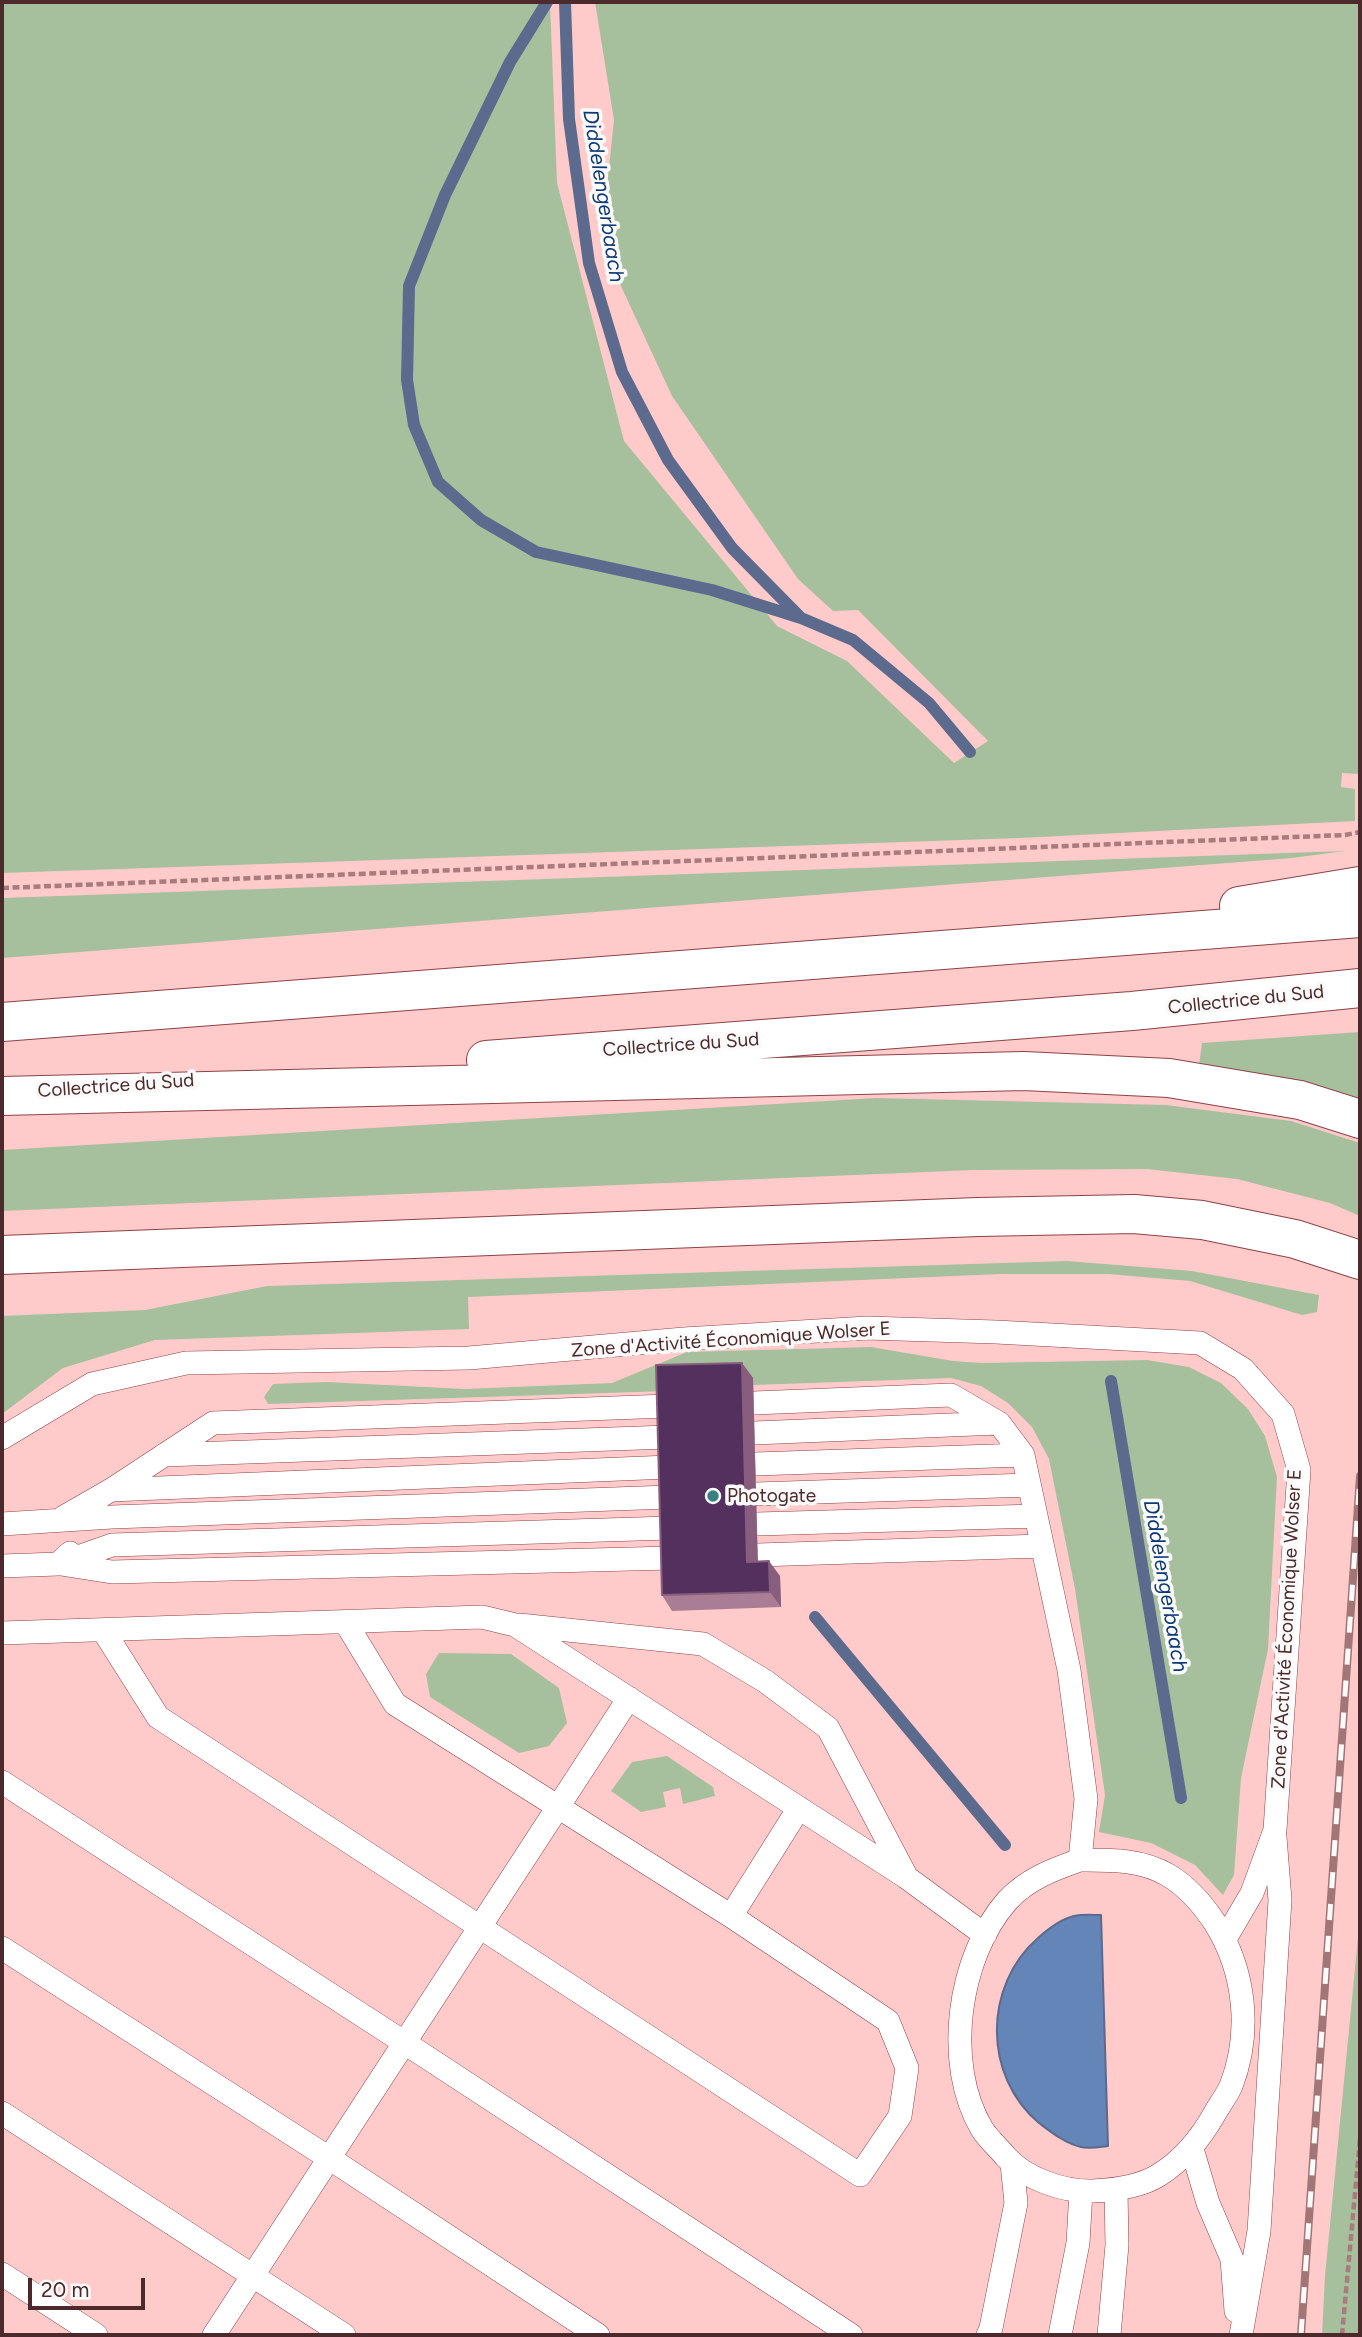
<!DOCTYPE html>
<meta charset="utf-8">
<style>
body{margin:0}
#map{position:relative;width:1362px;height:2337px;overflow:hidden;background:#ffcaca;font-family:Figtree,sans-serif}
canvas{display:block}
.frame{position:absolute;inset:0;border:4px solid #4c2a2b;pointer-events:none}
.scale{position:absolute;left:28px;top:2278px;width:117px;height:32px;box-sizing:border-box;border:4px solid #4c2a2b;border-top:0;padding-left:9px;font-size:21px;line-height:24px;white-space:nowrap;color:#4c2a2b;-webkit-text-stroke:5px #fafafa;paint-order:stroke}
</style>
<div id="map">
<canvas width="1362" height="2337"></canvas>
<div class="frame"></div>
<div class="scale">20 m</div>
</div>
<script>
const g = document.querySelector('canvas').getContext('2d');
g.lineJoin = 'round';
function paint(path, color) { g.fillStyle = color; g.fill(path, 'evenodd'); }
function trace(path, color, width, dash) { g.strokeStyle = color; g.lineWidth = width; g.lineCap = dash ? 'butt' : 'round'; g.setLineDash(dash || []); g.stroke(path); }
function write(font, color, halo, rows, align = 'center') {
  g.font = font + ' Figtree,sans-serif'; g.lineWidth = 7; g.setLineDash([]); g.textBaseline = 'middle'; g.strokeStyle = halo; g.fillStyle = color; for (const [text, x, y, turn = 0] of rows) {
    g.save(); g.translate(x, y); g.rotate((+turn || 0) * Math.PI / 180); g.textAlign = isNaN(turn) ? turn : align; if (halo) g.strokeText(text, 0, 0); g.fillText(text, 0, 0); g.restore();
  }
}
paint(new Path2D(`
 M2,2H550L557,183L624,441L777,626L847,661L954,763L988,741L858,610L833,611L798,579L672,396L601,243L614,120L595,2H1360V774L1342,773L1341,787L1355,789V821L1020,838L2,873Z
 M1345,851L1292,858L2,958V898Z
 M1360,1032V1103L1199,1065L1202,1043Z
 M876,1098L1166,1105L1291,1121L1360,1143V1216L1330,1203L1237,1179L1147,1169L973,1170L2,1211V1150Z
 M1067,1261L1192,1271L1319,1295L1317,1312L1302,1315L1190,1281L1108,1274H1000L468,1297L469,1329L155,1340L63,1368L2,1414V1316L145,1310L267,1286Z
 M871,1347L953,1361L982,1363L1147,1360L1189,1367L1221,1383L1248,1409L1265,1436L1277,1477L1268,1649L1241,1778L1234,1875L1223,1895L1195,1865L1151,1843L1099,1832L1105,1795L1075,1589L1049,1459L1032,1427L1008,1403L981,1386L951,1378L753,1385L752,1378L667,1391L268,1404L264,1397L273,1384L326,1382L465,1389L612,1383L687,1352Z
 M439,1653L511,1654L559,1688L567,1723L549,1746L519,1753L430,1697L426,1674Z
 M667,1756L713,1787L715,1796L683,1804L680,1788L663,1792L666,1807L641,1812L611,1791L632,1762Z
 M1360,1917V2335H1322L1325,2276Z`), '#a6c09d');
const water = new Path2D(`
 M1101,1915L1108,2146C1100,2147 1089,2149 1081,2147C1066,2144 1051,2132 1039,2123C983,2076 983,1986 1038,1938C1048,1929 1061,1919 1074,1916C1083,1914 1093,1915 1101,1915Z`);
paint(water, '#6385b7');
trace(water, '#5c6a8d', 2);
trace(new Path2D(`
 M547,2L510,62L445,195L409,286L407,380L414,425L438,482L481,520L536,552L712,590L801,618
 M565,2L569,119L589,263L622,372L668,460L732,548L801,618L853,640L929,703L970,752
 M1111,1381L1181,1798
 M815,1617L1005,1845`), '#5c6a8d', 12);
const lane = new Path2D(`
 M754,1403L951,1395L999,1423L1023,1455L1069,1670L1086,1799L1080,1860
 M754,1433L999,1423
 M2,1438L92,1384L186,1363L469,1358L684,1339L867,1328L996,1332L1200,1343L1243,1369L1283,1414L1299,1470L1275,1830L1252,1893L1225,1939
 M164,1455L668,1437
 M755,1464L1023,1455
 M111,1490L669,1467
 M756,1494L1029,1485
 M64,1517L111,1490L213,1423L667,1406
 M2,1524L112,1517L669,1497
 M757,1524L1036,1516
 M758,1555L1042,1546
 M58,1564L112,1545L670,1528
 M61,1564L112,1572L671,1558
 M2,1566L58,1564L70,1553
 M346,1623L395,1704L731,1916L799,1808
 M519,1625L703,1644L765,1681L828,1728L905,1874
 M103,1630L158,1717L860,2175L900,2116L907,2068L888,2021L731,1916
 M2,1633L482,1617L515,1625L906,1877L985,1935
 M2,1782L405,2043L851,2335
 M1080,1860C1110,1860 1141,1859 1168,1875C1188,1887 1202,1903 1215,1923C1245,1971 1252,2032 1231,2086C1227,2095 1220,2104 1215,2113C1201,2138 1183,2160 1159,2175C1140,2187 1114,2190 1093,2191C1064,2192 1026,2179 1006,2157C999,2148 988,2139 982,2129C943,2064 958,1957 1007,1901C1027,1879 1054,1869 1080,1860Z
 M2,1948L329,2158L598,2335
 M2,2113L344,2335
 M1192,2149L1208,2203L1232,2259L1236,2311
 M2,2274L96,2335
 M214,2335L629,1698
 M988,2335L991,2328L1016,2203L1012,2163
 M1060,2335L1078,2243L1081,2191
 M1109,2335L1117,2245L1116,2190
 M1241,2335L1259,2231L1280,1900L1275,1837`);
const primary = new Path2D(`
 M2,1255L978,1217L1134,1214L1202,1220L1295,1239L1360,1260`);
const highway = new Path2D(`
 M1239,906L1360,886
 M2,1022L1360,918
 M486,1060L1132,1011L1360,988
 M2,1096L1024,1071L1169,1078L1300,1100L1360,1119`);
trace(lane, '#8d4247', 24);
trace(primary, '#8d4247', 40);
trace(highway, '#8d4247', 40);
trace(new Path2D(`
 M2,888L1345,835L1360,832
 M1342,2335L1360,2139`), '#a87c7d', 4.5, [7, 3.5]);
trace(lane, '#fff', 23);
trace(primary, '#fff', 38);
trace(highway, '#fff', 38);
const rail = new Path2D(`
 M1301,2335L1360,1476`);
trace(rail, '#a17677', 8);
trace(rail, '#fafafa', 5, [16]);
paint(new Path2D(`
 M742,1363L753,1378L758,1562L780,1576L781,1607L672,1611L662,1595Z`), '#a97d94');
paint(new Path2D(`
 M742,1363L753,1378L758,1577L747,1562Z
 M769,1561L780,1576L781,1607L770,1592Z`), '#875e7e');
const building = new Path2D(`
 M742,1363L747,1562L769,1561L770,1592L662,1595L656,1365Z`);
paint(building, '#53305d');
trace(building, '#875e7e', 2);
for (const [x, y, r, color] of [
 [713,1496,7,"#398284"]
]) { const dot = new Path2D(); dot.arc(x, y, r, 0, 2 * Math.PI); g.fillStyle = color; g.fill(dot); trace(dot, '#fafafa', 2.5); }
write('19px', '#4c2a2b', '#fafafa', [
 ["Collectrice du Sud",1246,1000,-6],
 ["Collectrice du Sud",681,1045,-4],
 ["Collectrice du Sud",116,1086,-4],
 ["Zone d'Activité Économique Wolser E",731,1340,-4],
 ["Zone d'Activité Économique Wolser E",1287,1629,-87]
]);
write('19px', '#4c2a2b', '#fafafa', [
 ["Photogate",727,1496]
], 'left');
write('italic 21px', '#0c3976', '#fafafa', [
 ["Diddelengerbaach",603,196,81],
 ["Diddelengerbaach",1165,1586,80]
]);
</script>
